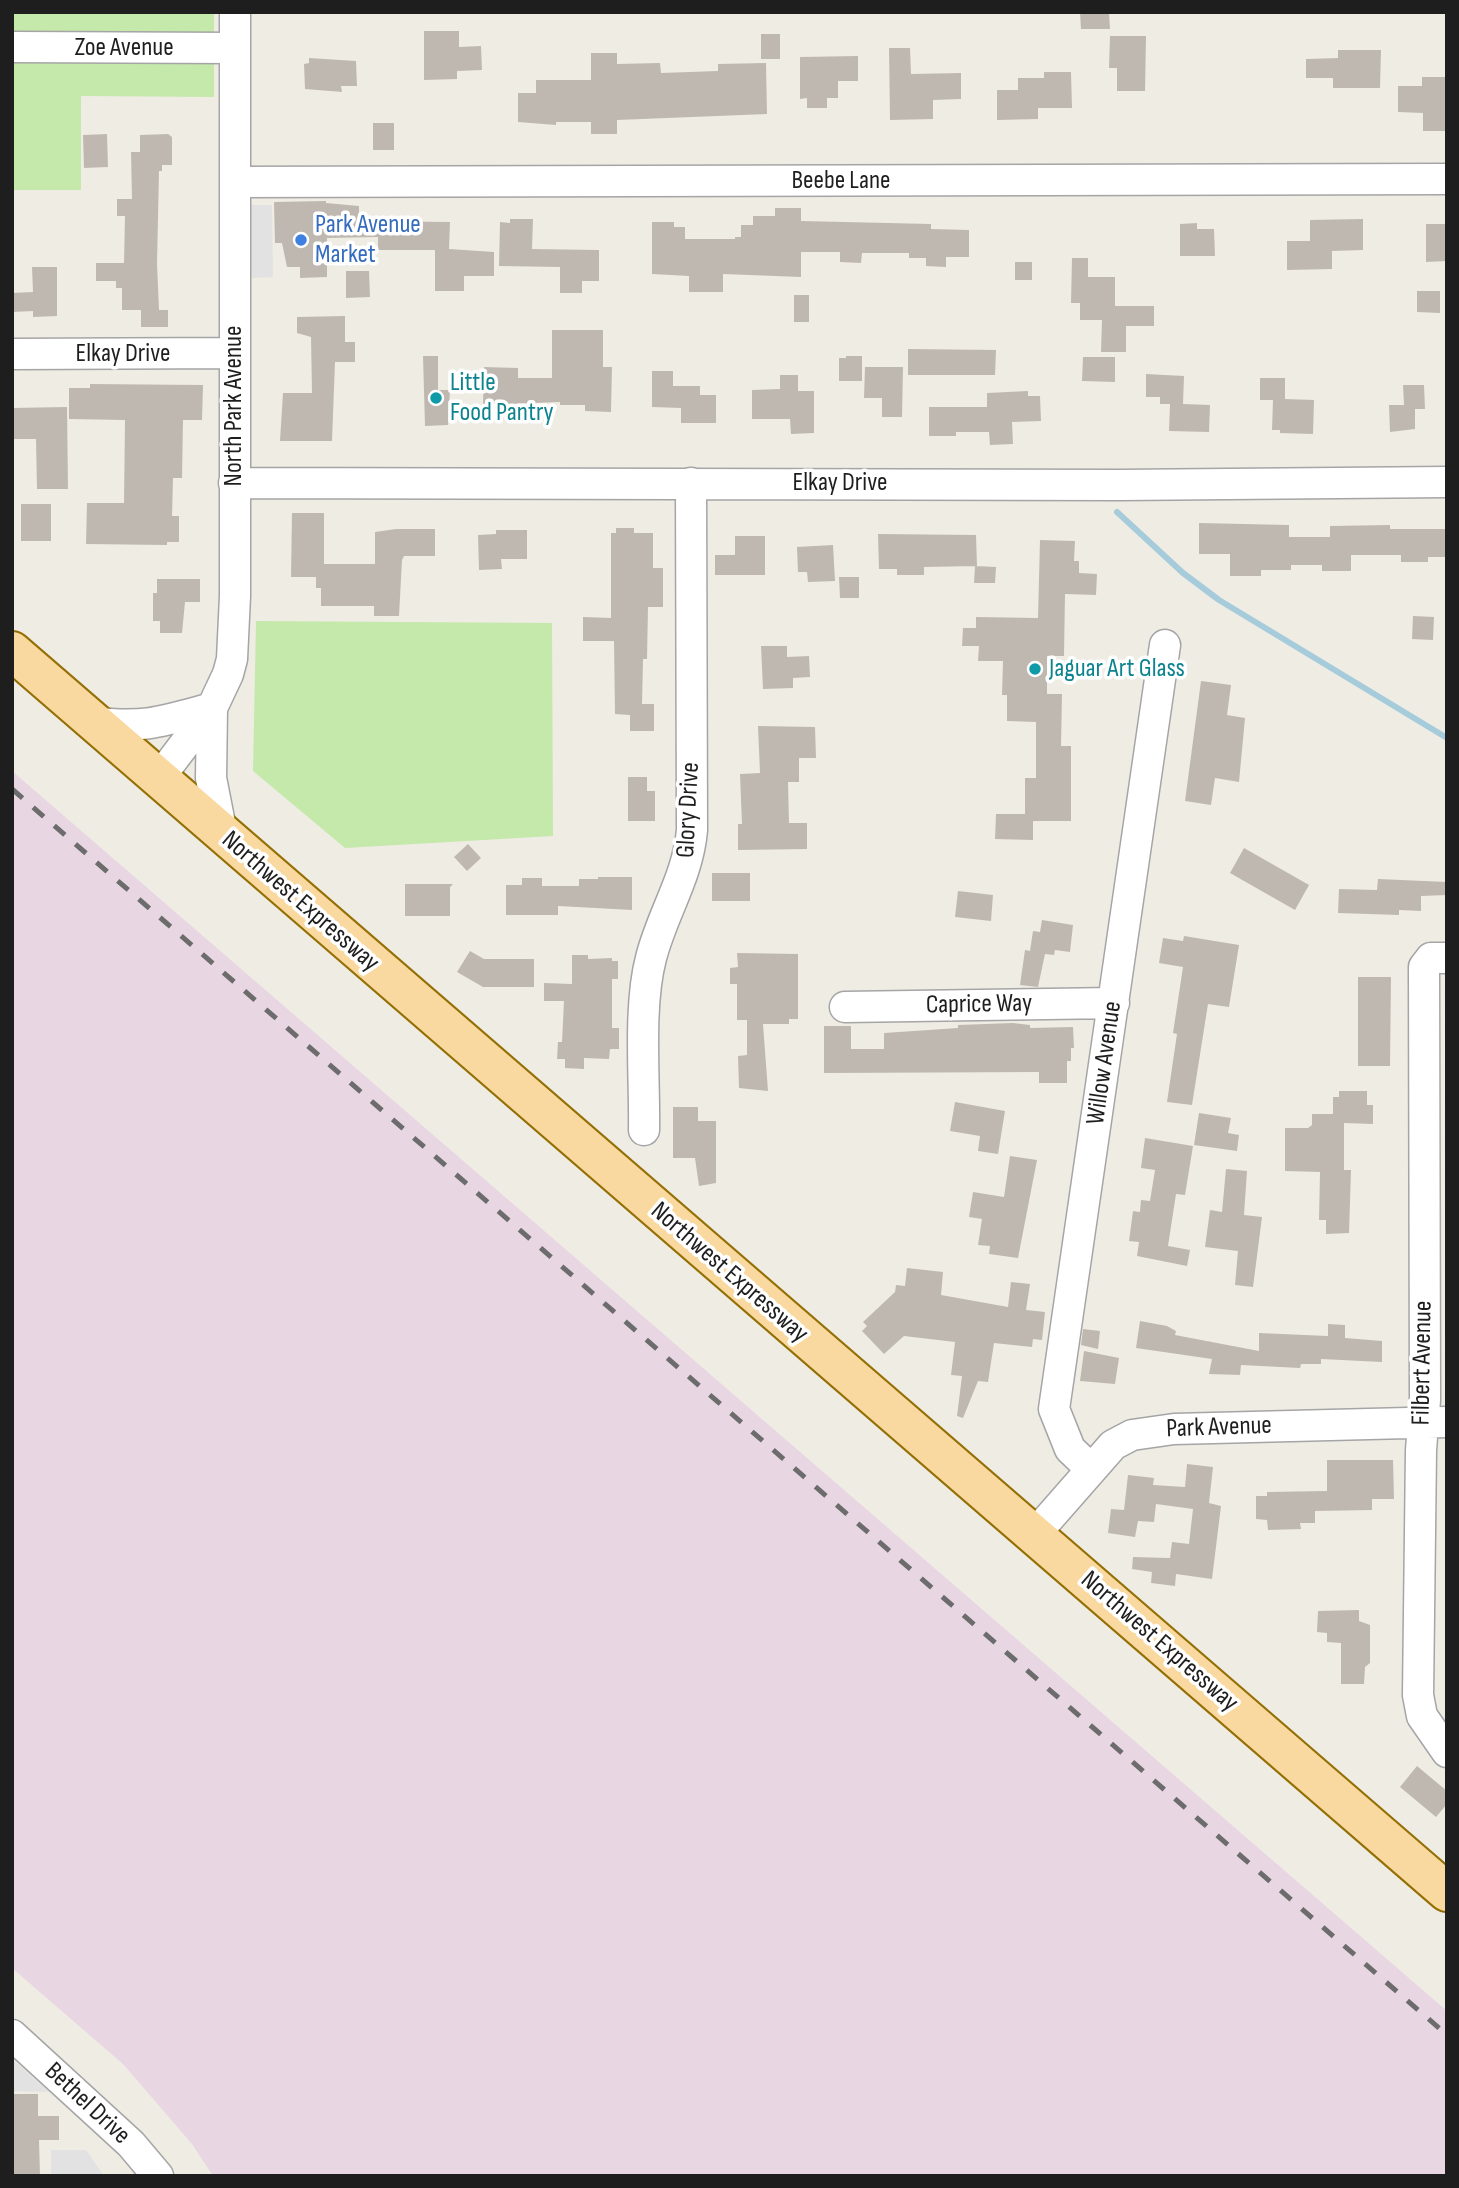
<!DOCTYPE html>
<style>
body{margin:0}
#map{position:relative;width:1459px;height:2188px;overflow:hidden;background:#efece4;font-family:"Sofia Sans Condensed",sans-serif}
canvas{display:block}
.frame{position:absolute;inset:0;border:14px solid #1e1e1e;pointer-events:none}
</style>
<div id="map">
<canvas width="1459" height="2188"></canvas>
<div class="frame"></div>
</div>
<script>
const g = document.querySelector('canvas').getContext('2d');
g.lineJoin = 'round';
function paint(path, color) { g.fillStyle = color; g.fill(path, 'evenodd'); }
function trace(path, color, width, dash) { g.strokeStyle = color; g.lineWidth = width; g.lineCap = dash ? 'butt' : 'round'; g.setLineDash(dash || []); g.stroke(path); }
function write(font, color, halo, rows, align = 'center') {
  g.font = font + ' "Sofia Sans Condensed",sans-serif'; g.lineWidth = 7; g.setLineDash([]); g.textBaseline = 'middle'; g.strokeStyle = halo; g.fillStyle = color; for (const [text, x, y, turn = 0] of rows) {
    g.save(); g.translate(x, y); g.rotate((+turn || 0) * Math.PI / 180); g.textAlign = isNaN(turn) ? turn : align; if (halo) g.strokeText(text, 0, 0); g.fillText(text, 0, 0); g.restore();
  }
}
paint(new Path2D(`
 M12,771L1447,2011V2176H213L192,2144L123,2064L12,1968Z`), '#e8d6e3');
paint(new Path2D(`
 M12,12H214V97L81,96V190H12Z
 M256,621L552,623L553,836L345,848L253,771Z`), '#c5e8ab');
paint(new Path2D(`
 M250,205H272L273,277L251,278Z
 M12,2059L49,2092L12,2091Z
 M51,2150H86L104,2176H51Z`), '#e2e2e2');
trace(new Path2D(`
 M1117,512L1183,573L1219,600L1447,738`), '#a6cbdb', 6);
paint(new Path2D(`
 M1080,12H1109L1110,29H1081Z
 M424,31H459V47L481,46L482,70L457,71V79L424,80Z
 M761,34H780V59H761Z
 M1110,36H1146L1145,91H1117V68H1109Z
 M889,48H910L911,74L961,73V99L933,100V119L890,120Z
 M1338,50H1381L1380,88H1333V78H1306V59L1338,58Z
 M591,53H617V64L660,63L661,73L718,71V64L766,63L767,114L617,120V134H591V122H556V125L518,122V93H536V80H591Z
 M858,56V81H838V98H827V108H807V98L800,99V57Z
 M309,58L356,61L357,86H341L342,92L305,89L304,64L309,63Z
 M1044,72H1071L1072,108H1038V119L997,120V90H1018V78H1044Z
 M1422,77H1447V131H1423V113L1398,112V86H1422Z
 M373,123H394V150H373Z
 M107,134L108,167L84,168L83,135Z
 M168,134L172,137V165H162V171H159L157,263L159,310H168V327H141V310H122V288H116V281H96V263H124L125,216H117V199H132L131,152H140V135Z
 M326,201V203L359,206V221L450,222L449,249L494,252V276H464V291H435V250H378V237L327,238V277L300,278V267H287L282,243H275L274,202Z
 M775,208H801V221L931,224V229L969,230V257H946V267L926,266V258H909V253H862L861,263L840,262V252H801V277L723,274V292H689V276L652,274V222H674V227H685V239H735V237H741V225H753V216H775Z
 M510,219H533L532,249L599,250V281H582V293H560V267L499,266L500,222L510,223Z
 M1363,219V250L1332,251V269L1287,270V241H1310V220Z
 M1197,223V229H1214L1215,256H1180V224Z
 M1426,224H1447V261L1426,262Z
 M1072,258H1088V277H1115V306H1154V326H1126V352H1101L1102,320H1080V303H1071Z
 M1015,262H1032V280H1015Z
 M32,267H57V316L33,317V311L12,312V293L33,292Z
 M346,271H369L370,297L346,298Z
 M1417,291H1440V313L1417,312Z
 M794,295H809V322H794Z
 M345,316V342H355V362H335L332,441H280L283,393H312L311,337L297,333V317Z
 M552,330H603V367H612L611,412L585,411V405H560V402L483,405L484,367L518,368V378H552Z
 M908,349L996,350L995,375H908Z
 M423,356H438V390H450L448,425L425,426Z
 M846,356H862V381H839V358H846Z
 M1083,357H1115V382L1082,381Z
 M865,367H903L902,417H882V398H864Z
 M652,371H673V386H700V395H716V423H681V408L652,407Z
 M1146,374L1184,376L1183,404L1210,405L1209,432L1169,431L1170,404H1160V397H1146Z
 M780,375H798V391H814V433L791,434L790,419H752V390L780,389Z
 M1260,378H1285V399L1314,400L1313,434L1280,433V430H1272L1273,400H1260Z
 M90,384L203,385L202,420H183L182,478H173L172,516H179V542H167V545L86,544L87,503H124L125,420L69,419V388H90Z
 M1403,385H1424L1425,409H1415V429L1390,432L1389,405H1404Z
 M1028,391V396H1040L1041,421L1012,422L1013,444L990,445L989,432H956V436H929V407H987V393Z
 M67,407L68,489H37L36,439H12V408Z
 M21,504H51V541H21Z
 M292,513H324V564H375V532L396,529H435V556H404L402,560L399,616H374V606H321V588H316V577H291Z
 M1199,523L1289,525V537H1330V526L1390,525V529H1447V557H1428V562H1401V555H1351V571H1322V565H1291V570H1261V576H1230V554H1199Z
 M616,528H634V533H653V568H663V607H648L647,659H643L642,704H654V731H630V715L615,714L614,641H583V617L611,618V533H616Z
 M496,530H527V559H501L502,569L479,570L478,535L496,534Z
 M878,534L976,535L977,566L924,567V575H897V569H879Z
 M735,536H765V575H715V555H735Z
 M1040,540L1075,541L1074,561H1079V573L1097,574L1096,595L1065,594L1064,656H1047V694H1062L1061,746H1071V821H1033V840L995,839L996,814H1025V778H1036V722L1007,721V695H1002L1003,661H978L979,646H962L963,628H976V617L1038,618Z
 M833,545L835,581L808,582L807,572H798L797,547Z
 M975,566L996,567L995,583H974Z
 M839,577H859V598H840Z
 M157,579H200V602H185L182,633H160V621H153V593H157Z
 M1413,616L1434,617L1433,640L1412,639Z
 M761,646H787V657L809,656L810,677L793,678V688L763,689Z
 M1201,681L1231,685L1227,715L1245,718L1239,782L1215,778L1211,805L1185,801Z
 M758,726L815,727L816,758H799V782H788L789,823H807V849L738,850V824H742L740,774L760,773Z
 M628,777H647V791H655V821H628Z
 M468,844L481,858L467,871L454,857Z
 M1244,848L1309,885L1295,910L1230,873Z
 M712,873H750V901H712Z
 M598,877H632V910L558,906V915H506V885H522V878H542V886H579V879H598Z
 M1378,879L1447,882V895L1421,896V911L1399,910V915L1338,913L1339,889L1377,890Z
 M405,884H453L450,887V916H405Z
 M958,891L993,895L991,921L955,917Z
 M1042,920L1073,925L1070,952L1055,950L1054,955L1045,954L1038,987L1020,985L1025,950L1030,951L1033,931L1040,932Z
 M1184,936L1239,945L1229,1007L1208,1004L1192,1105L1167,1102L1177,1034L1173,1033L1183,967L1159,963L1163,938L1183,941Z
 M470,951L484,959H534V987H483L457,972Z
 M737,953L798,954V1019H789V1024H763L768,1091L739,1088L738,1056L747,1055V1020H737V984H730V968L738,967Z
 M572,955H588V959L612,958V961H618V979H612V1028H619V1049H610L609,1059L584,1058V1069L565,1068V1059H557L558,1042H562L564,1001H544V983L572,984Z
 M1358,977H1391L1390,1066H1358Z
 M1013,1023L1030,1025V1028L1073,1027L1074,1048H1071V1061H1067V1083H1039V1072L824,1073V1026H851V1049H884V1033L958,1028V1025Z
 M1339,1091H1367V1105H1373V1124L1344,1123V1170H1351L1349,1233L1326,1234V1220H1319L1320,1172L1285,1171V1128H1308L1312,1125V1114H1333V1097H1339Z
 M955,1102L1005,1111L998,1154L978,1151L980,1136L950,1131Z
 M673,1107H698V1121H716V1183L699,1186L695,1158H673Z
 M1199,1113L1231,1118L1228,1133L1239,1135L1237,1151L1194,1145Z
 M1145,1138L1193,1146L1185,1195L1176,1194L1168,1246L1190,1250L1187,1266L1137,1256L1139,1242L1129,1241L1133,1211L1140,1212L1141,1200L1150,1201L1155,1170L1141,1168Z
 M1010,1156L1037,1160L1018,1258L989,1254L990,1246L978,1245L982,1219L969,1217L973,1192L1004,1197Z
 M1226,1169L1247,1171L1244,1215L1262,1217L1253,1287L1235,1285L1238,1251L1205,1247L1210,1210L1222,1212Z
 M907,1268L943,1272L941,1295L1008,1307L1011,1282L1030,1284L1026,1310L1045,1312L1042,1340L1033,1339L1032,1347L994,1343L988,1382L978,1381L963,1418L957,1416L962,1376L951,1375L955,1342L904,1336L884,1354L862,1331L867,1326L863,1322L895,1292L896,1285L905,1286Z
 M1140,1321L1167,1326L1176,1331L1175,1335L1259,1351V1333L1328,1336V1324L1345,1325V1338L1382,1341V1362L1321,1359V1364H1301L1300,1368L1241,1365L1240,1375L1209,1374L1212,1359L1136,1348Z
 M1083,1329L1100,1331L1098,1349L1081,1345Z
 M1084,1351L1119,1358L1115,1384L1080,1381Z
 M1327,1460H1393L1394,1499H1372V1510L1315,1511V1523H1300L1301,1529L1268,1530L1267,1520L1256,1519V1496H1267V1492L1327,1491Z
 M1187,1464L1213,1467L1209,1503L1221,1506L1212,1579L1176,1574L1175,1586L1151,1583L1152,1572L1132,1569L1133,1557L1170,1558L1172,1542L1189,1544L1193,1509L1156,1504L1154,1522L1138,1521L1135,1537L1108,1533L1111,1509L1124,1510L1128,1475L1154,1478L1153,1485L1185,1487Z
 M1359,1610V1621L1370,1625V1663L1365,1667L1364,1684H1341V1643L1327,1642V1633L1317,1632L1318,1611Z
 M1417,1766L1447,1791V1804L1436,1817L1400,1787Z
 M12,2094H38V2116H59V2140H39L40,2175L12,2176Z`), '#bfb8b1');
const minor = new Path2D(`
 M12,47L235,48
 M236,182L1447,179
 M12,354L234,353
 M234,483L1120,485L1447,482
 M93,722C144,729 164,721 212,708L211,778L222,834
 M159,778L212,708L228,674L232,659L235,596V12
 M1447,958H1431L1424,967L1425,1400L1421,1450L1418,1695L1422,1716L1447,1752
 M845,1007L1114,1003
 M644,1130C645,1079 638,1007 651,958C662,914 688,877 692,830L691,483
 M1091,1469L1070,1449L1054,1409L1165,645
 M1035,1534L1113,1445L1132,1435L1174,1429L1447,1422
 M12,2035L131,2144L158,2176`);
const major = new Path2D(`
 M12,651L1447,1892`);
trace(minor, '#a5a5a5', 33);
trace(major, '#946f04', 42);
trace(minor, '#fff', 30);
trace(major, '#f9d99f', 38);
trace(new Path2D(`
 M12,789L1447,2035`), '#6c6c6c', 5, [14, 14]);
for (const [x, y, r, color] of [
 [301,240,7,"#3f7fe0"],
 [436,398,7,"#0f9aa8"],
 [1035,669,7,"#0f9aa8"]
]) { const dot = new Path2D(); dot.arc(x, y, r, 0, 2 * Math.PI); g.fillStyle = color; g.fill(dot); trace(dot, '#fff', 2.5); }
write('26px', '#1e1e1e', '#fff', [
 ["Zoe Avenue",124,48],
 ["Beebe Lane",841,181],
 ["Elkay Drive",123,354],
 ["North Park Avenue",234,406,-90],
 ["Elkay Drive",840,483],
 ["Glory Drive",689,810,-87],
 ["Northwest Expressway",300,902,41],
 ["Caprice Way",979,1005,-1],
 ["Willow Avenue",1105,1063,-82],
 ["Northwest Expressway",729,1273,41],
 ["Filbert Avenue",1423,1363,-89],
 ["Park Avenue",1219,1428,-2],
 ["Northwest Expressway",1159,1642,41],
 ["Bethel Drive",87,2104,43]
]);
write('26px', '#366cbe', '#fff', [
 ["Park Avenue",315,225],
 ["Market",315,255]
], 'left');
write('26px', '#0d838f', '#fff', [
 ["Little",450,383],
 ["Food Pantry",450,413],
 ["Jaguar Art Glass",1049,669]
], 'left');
</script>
